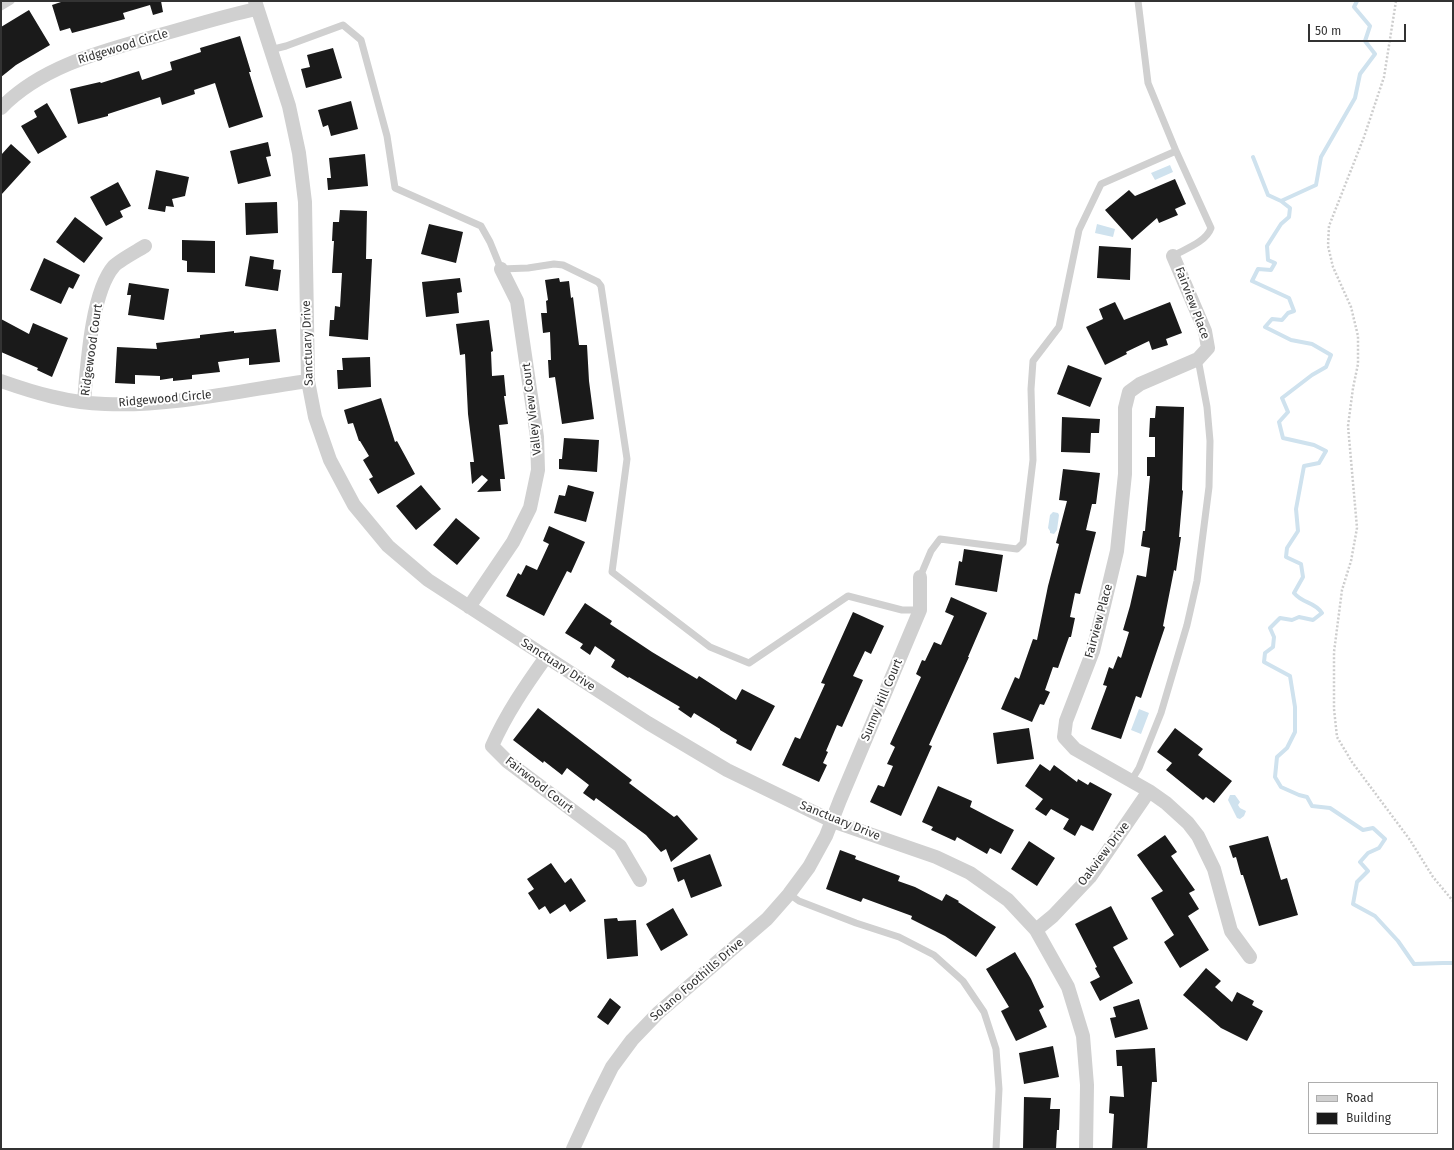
<!DOCTYPE html>
<style>
body{margin:0}
#map{position:relative;width:1454px;height:1150px;overflow:hidden;background:#fff;font-family:"Fira Sans",sans-serif}
canvas{display:block}
.frame{position:absolute;inset:0;border:2px solid #333;pointer-events:none}
.legend{position:absolute;left:1308px;top:1082px;width:130px;height:52px;box-sizing:border-box;background:#fff;border:1px solid #adadad;margin:0;padding:5px 7px;list-style:none;font-size:12px;color:#333}
.legend li{display:flex;align-items:center;gap:8px;height:20px}
.legend b{width:20px;border:1px solid #adadad}
.scale{position:absolute;left:1308px;top:24px;width:98px;height:18px;box-sizing:border-box;border:2px solid #333;border-top:0;padding-left:5px;font-size:12px;line-height:14px;white-space:nowrap;color:#333;-webkit-text-stroke:3px #fff;paint-order:stroke}
</style>
<div id="map">
<canvas width="1454" height="1150"></canvas>
<div class="frame"></div>
<ul class="legend">
<li><b style="height:5px;background:#d0d0d0"></b>Road</li>
<li><b style="height:11px;background:#1a1a1a"></b>Building</li>
</ul>
<div class="scale">50 m</div>
</div>
<script>
const g = document.querySelector('canvas').getContext('2d');
g.lineJoin = 'round';
function paint(path, color) { g.fillStyle = color; g.fill(path, 'evenodd'); }
function trace(path, color, width, dash) { g.strokeStyle = color; g.lineWidth = width; g.lineCap = dash ? 'butt' : 'round'; g.setLineDash(dash || []); g.stroke(path); }
function write(font, color, halo, rows, align = 'center') {
  g.font = font + ' "Fira Sans",sans-serif'; g.lineWidth = 4; g.setLineDash([]); g.textBaseline = 'middle'; g.strokeStyle = halo; g.fillStyle = color; for (const [text, x, y, turn = 0] of rows) {
    g.save(); g.translate(x, y); g.rotate((+turn || 0) * Math.PI / 180); g.textAlign = isNaN(turn) ? turn : align; if (halo) g.strokeText(text, 0, 0); g.fillText(text, 0, 0); g.restore();
  }
}
paint(new Path2D(`
 M1170,165L1173,172L1155,180L1151,173Z
 M1097,224L1115,229L1113,237L1095,233Z
 M1053,512L1058,513L1059,515L1057,530L1054,534L1050,533V531L1048,528L1050,515Z
 M1139,709L1149,713L1141,734L1131,730Z
 M1230,795H1235L1240,802L1238,805L1240,808L1246,811L1244,816L1240,819L1237,818L1228,800Z`), '#cfe2ee');
trace(new Path2D(`
 M1253,157L1268,195L1281,201L1290,208L1289,217L1281,224L1267,246L1268,260L1275,263L1271,270L1258,269L1252,281L1289,298L1294,311L1288,313L1282,320L1272,319L1265,327L1291,340L1312,344L1331,355L1326,367L1312,375L1282,398L1288,412L1279,422L1283,438L1314,445L1326,451L1319,463L1304,466L1296,509L1298,531L1287,548L1286,557L1301,564L1303,577L1294,593C1303,604 1314,601 1322,613L1313,620L1299,617L1292,620L1280,618L1270,628L1274,637L1273,647L1265,653L1264,662L1290,676L1295,707V732L1287,748L1277,757L1275,777L1281,787L1299,795L1307,797L1312,806L1330,808L1363,830L1373,828L1385,839L1379,848L1368,853L1360,862L1368,871L1357,882L1353,904L1375,916L1398,941L1414,964L1443,963H1453
 M1281,201L1316,185L1321,157L1355,98L1360,74L1375,54L1365,41L1370,26L1354,7L1357,1`), '#cfe2ee', 4);
paint(new Path2D(`
 M64,1H161L163,12L153,15L150,5L123,13L125,19L72,33L70,28L60,31L52,5Z
 M29,10L50,45L16,65L1,77V27Z
 M240,36L251,72H249L263,117L229,128L215,83L194,90L195,94L162,105L160,97L108,114V116L78,124L70,89L100,82L101,83L139,71L142,80L172,70L170,62L201,52L200,48Z
 M333,48L342,78L306,88L301,69L310,67L307,55Z
 M351,101L358,129L331,136L328,125L323,127L318,110Z
 M47,103L67,137L38,154L21,126L37,117L34,111Z
 M268,142L271,156L266,157L271,176L238,184L230,151Z
 M11,144L31,162L1,195V155Z
 M365,154L368,186L328,190L327,178H331L329,158Z
 M156,170L189,177L185,196L172,199L174,207L166,206L165,212L148,209Z
 M1175,179L1186,204L1175,209L1178,215L1159,223L1157,218L1132,240L1105,210L1129,190L1135,196Z
 M118,182L131,206L120,211L123,217L106,226L90,197Z
 M277,202L278,233L246,235L245,203Z
 M340,210L367,211L366,259H372L368,340L329,336L330,320H334L335,306L340,307L342,273H332L334,241H332L333,222H339Z
 M75,217L103,238L84,263L56,242Z
 M429,224L463,232L456,263L421,254Z
 M182,240L215,241V273L187,272V261L182,260Z
 M1099,246L1131,248L1130,280L1097,278Z
 M250,256L274,260L273,269L281,270L278,291L245,286Z
 M44,258L80,275L73,289L69,287L61,304L30,290Z
 M460,278L462,292L457,293L459,313L426,317L422,282Z
 M559,278L560,282L569,281L571,298L573,297L579,345H587L589,381L594,419L562,424L555,377L549,378L548,360H551L550,332L543,333L541,313H547L546,301L548,300L545,280Z
 M129,283L169,289L164,320L128,315L131,295H127Z
 M1115,302L1124,320L1170,302L1182,333L1166,339L1168,345L1152,350L1149,341L1126,352L1127,354L1105,365L1086,327L1103,319L1099,309Z
 M1,319L29,334L33,323L68,338L52,377L37,370L38,368L1,352Z
 M489,320L493,351L491,352L492,376L504,375L506,396H504L508,424L499,425L505,479H500L501,491L477,492L488,480L482,475L472,484L470,462H474L468,414L465,354L460,355L456,324Z
 M276,329L280,362L249,365V358L218,362L220,372L192,375V379L173,381V378L160,380V376L135,375V384L115,383L117,347L157,349L156,343L200,338V335L234,331V333Z
 M370,357L371,387L338,389L337,370H343L342,358Z
 M1068,365L1102,378L1090,407L1057,394Z
 M381,398L395,442L397,441L415,474L378,494L369,479L373,477L363,460L369,456L360,441H359L353,423L348,424L344,410Z
 M1156,406L1184,407L1182,490L1183,491L1179,537H1181L1176,571L1174,570L1163,626L1165,627L1141,698L1136,696L1121,739L1091,729L1107,686L1103,685L1109,667L1113,669L1118,656L1121,658L1129,632L1123,630L1130,606L1137,575L1146,577L1150,548L1141,546L1143,531H1145L1150,476H1147V457H1155V437H1149L1150,418H1155Z
 M1062,417L1100,419L1099,433H1091L1090,453L1061,452Z
 M564,438L599,440L597,472L559,469V459H562Z
 M1063,469L1100,473L1096,504H1092L1086,530L1096,532L1080,594L1075,593L1070,617L1075,618L1071,637H1069L1058,668L1053,667L1045,690L1050,692L1044,705L1040,704L1032,722L1001,709L1015,677L1019,679L1033,639L1037,640L1048,586L1059,544L1056,543L1067,501L1059,500Z
 M421,485L441,509L416,530L396,506Z
 M568,485L594,492L586,522L554,513L559,495L565,496Z
 M456,518L480,538L457,565L433,545Z
 M549,526L585,542L571,573L567,571L544,616L506,596L518,573L521,575L526,565L537,570L549,544L543,541Z
 M964,549L1003,555L997,592L955,585L959,561L962,562Z
 M951,597L987,613L968,657H969L929,745L932,746L901,816L870,802L878,785L884,787L893,766L887,764L895,747L890,744L921,677L916,674L922,660L925,661L934,642L941,645L954,616L945,612Z
 M585,603L612,621L610,624L652,652L697,679L699,676L736,700L742,689L775,706L751,751L736,743L737,740L720,730V729L694,713L691,718L678,709L680,707L629,677L628,678L611,667L615,660L595,646L590,655L580,648L583,644L565,633Z
 M853,612L884,626L871,654L865,651L853,676L863,680L842,727L837,725L826,751L828,752L823,763L827,765L819,782L782,765L795,737L800,739L825,684L821,683Z
 M538,708L632,780L629,783L674,817L677,815L698,839L671,862L666,849L661,852L646,835L596,798L594,801L583,793L589,785L567,768L562,775L544,761L543,763L513,740Z
 M1029,728L1034,759L997,764L993,733Z
 M1175,728L1203,749L1198,755L1232,781L1214,803L1206,797L1203,800L1166,770L1172,763L1157,752Z
 M1040,764L1050,771L1054,765L1077,782L1078,779L1088,785L1090,782L1112,794L1093,831L1081,825L1075,836L1063,829L1069,819L1051,809L1046,816L1035,809L1043,799L1025,786Z
 M938,786L972,801L970,807L1014,830L1001,854L990,848L987,854L957,837L955,841L931,830L933,827L922,822Z
 M1165,835L1177,852L1171,856L1195,890L1189,893L1199,909L1188,916L1209,950L1180,968L1164,942L1174,935L1151,898L1163,891L1137,855Z
 M1268,836L1281,880L1287,878L1298,915L1259,926L1243,875H1241L1236,857L1233,858L1229,846Z
 M1029,841L1055,858L1037,886L1011,869Z
 M840,850L856,856L855,859L900,876L898,881L915,887L942,901L946,894L959,901L958,902L996,927L976,957L945,936L911,919L912,916L863,898L861,902L826,889Z
 M710,854L722,886L691,898L684,879L678,882L673,868Z
 M551,863L565,883L571,878L586,901L570,912L565,904L550,914L545,906L539,910L528,893L534,889L527,879Z
 M1111,906L1128,939L1113,947L1133,983L1100,1001L1090,982L1100,977L1095,968L1097,967L1075,924Z
 M673,908L688,935L661,951L646,924Z
 M617,918L618,921L636,920L638,956L607,959L604,919Z
 M1015,952L1031,979L1044,1007L1039,1010L1047,1027L1016,1041L1001,1011L1009,1007L986,969Z
 M1206,968L1221,981L1215,987L1232,1002L1237,992L1254,1001L1252,1005L1263,1011L1247,1041L1221,1028L1183,995Z
 M610,998L621,1007L608,1025L597,1017Z
 M1139,999L1148,1029L1115,1038L1110,1018L1116,1017L1113,1007Z
 M1053,1046L1059,1077L1024,1084L1019,1053Z
 M1155,1048L1157,1082H1152L1147,1149H1112L1114,1114L1109,1113L1110,1096L1124,1097L1122,1066H1117L1116,1050Z
 M1024,1097L1051,1098L1050,1109H1060L1059,1130H1057L1056,1149H1023Z`), '#1a1a1a');
trace(new Path2D(`
 M1396,1L1384,77L1364,137L1329,226L1328,246L1333,267L1351,307L1358,336V364L1353,388L1348,426L1357,528L1351,561L1342,590L1334,652V709L1337,737L1352,762L1410,840L1433,877L1453,901`), '#cdcdcd', 2.5, [2, 2]);
trace(new Path2D(`
 M1138,1L1148,83L1176,151
 M1,7L11,1
 M270,50L286,46L343,25L361,40L387,136L395,188L481,226L490,242L501,269L528,268L554,264L563,265L598,282L601,286L627,459L612,572L710,647L749,663L848,596L902,610H920
 M920,577L931,551L940,539L1017,549L1023,543L1033,460L1031,389L1033,361L1059,327L1079,230L1101,184L1176,151L1211,228C1206,242 1185,249 1173,256
 M1131,781L1139,768L1161,713L1187,625L1197,581L1209,487L1210,441L1207,407L1198,359
 M789,894L799,901L856,923L899,937L934,955L963,981L984,1012L996,1049L999,1089L996,1149`), '#d0d0d0', 7);
trace(new Path2D(`
 M255,1L289,106L299,153L305,202L308,381L315,417L330,460L354,505L388,546L428,580L648,723L727,770L832,821L936,857L970,873L1008,900L1036,930L1068,987L1083,1036L1087,1085L1086,1149
 M1,108C43,65 104,51 160,35C192,26 224,16 256,9
 M1173,256L1205,331L1208,348L1198,359L1140,384L1129,392L1125,408V474L1117,551L1093,651L1066,721L1064,737L1075,749L1149,791L1166,803L1188,823L1198,836L1214,869L1231,931L1250,957
 M1,381C35,393 69,403 105,404C173,407 241,390 308,381
 M84,402C87,368 91,292 114,266C120,260 137,251 145,246
 M469,607L513,542L530,508L538,470L537,437L517,301L501,269
 M546,657C526,685 506,714 492,746L508,762L620,846L640,880
 M1036,930L1053,916L1090,877L1149,791
 M573,1149L595,1101L612,1067L632,1040L658,1013L767,919L789,894L809,867L826,836L840,800L920,610V577`), '#d0d0d0', 14);
write('12px', '#333', '#fff', [
 ["Ridgewood Circle",123,47,-17],
 ["Fairview Place",1192,303,69],
 ["Sanctuary Drive",308,343,-92],
 ["Ridgewood Court",92,350,-82],
 ["Ridgewood Circle",165,399,-5],
 ["Valley View Court",532,409,-97],
 ["Fairview Place",1099,621,-75],
 ["Sanctuary Drive",558,665,33],
 ["Sunny Hill Court",882,700,-67],
 ["Fairwood Court",539,785,38],
 ["Sanctuary Drive",840,821,22],
 ["Oakview Drive",1104,854,-53],
 ["Solano Foothills Drive",697,980,-41]
]);
</script>
